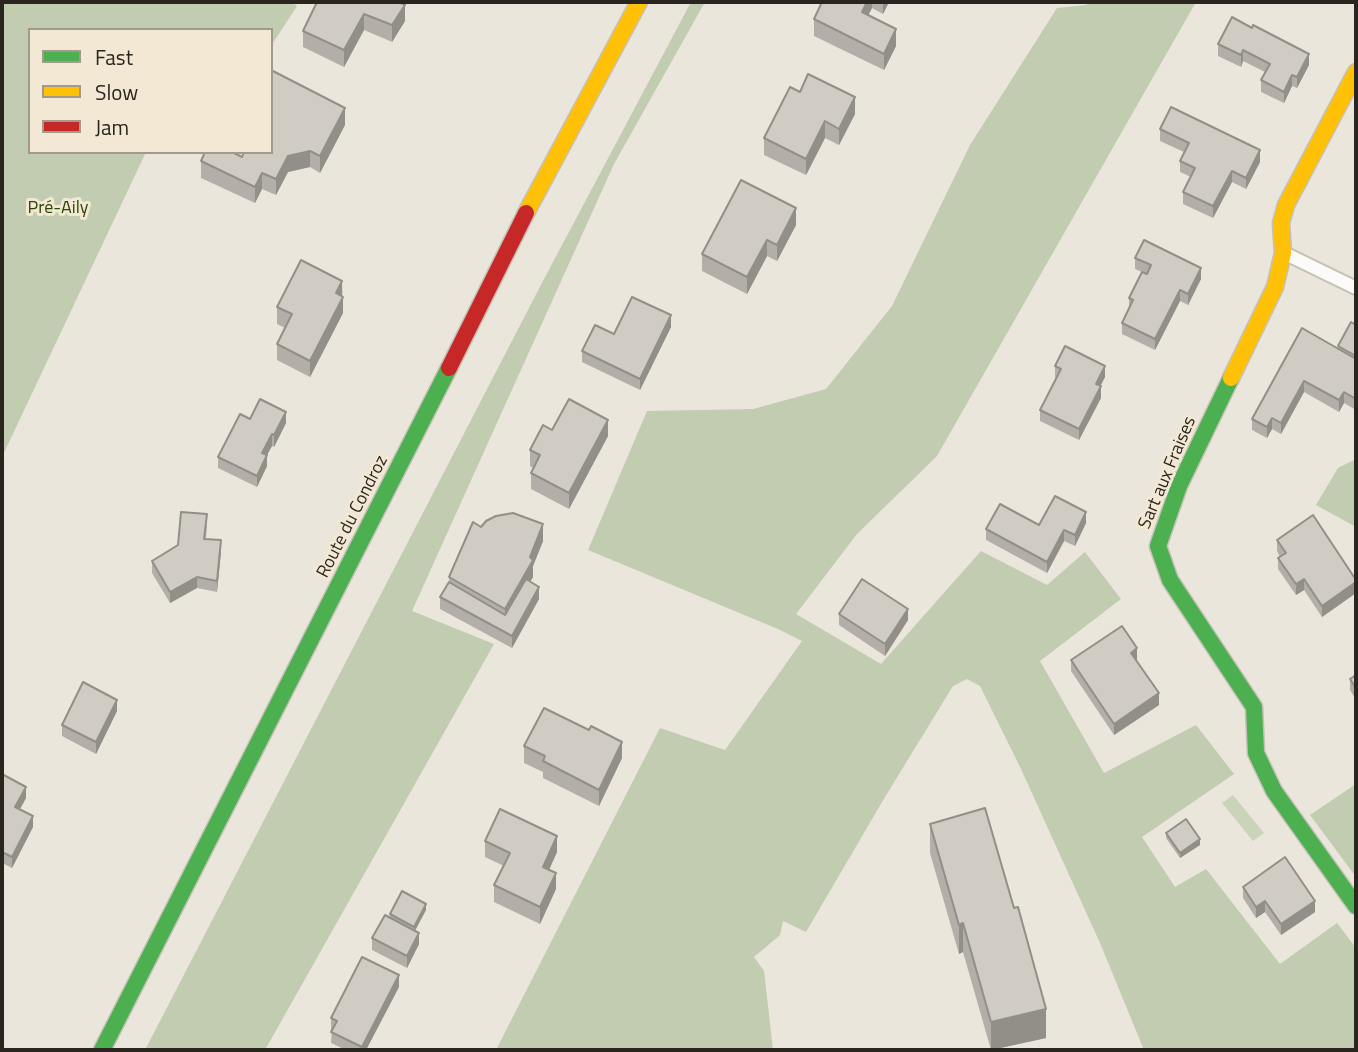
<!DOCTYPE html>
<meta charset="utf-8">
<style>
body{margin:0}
#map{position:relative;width:1358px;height:1052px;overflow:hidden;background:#ebe6db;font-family:"Titillium Web",sans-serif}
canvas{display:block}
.frame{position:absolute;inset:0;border:4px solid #2a261f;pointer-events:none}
.legend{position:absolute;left:28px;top:28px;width:245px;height:126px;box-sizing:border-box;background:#f2e8d4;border:2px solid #a29a8c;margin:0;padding:9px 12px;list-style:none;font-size:21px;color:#2a261f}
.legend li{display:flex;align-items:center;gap:14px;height:35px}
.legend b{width:35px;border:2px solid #a29a8c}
</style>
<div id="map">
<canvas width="1358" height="1052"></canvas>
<div class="frame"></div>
<ul class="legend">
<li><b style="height:9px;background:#4caf50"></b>Fast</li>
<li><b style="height:9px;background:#ffc107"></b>Slow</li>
<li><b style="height:9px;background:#c62828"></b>Jam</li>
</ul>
</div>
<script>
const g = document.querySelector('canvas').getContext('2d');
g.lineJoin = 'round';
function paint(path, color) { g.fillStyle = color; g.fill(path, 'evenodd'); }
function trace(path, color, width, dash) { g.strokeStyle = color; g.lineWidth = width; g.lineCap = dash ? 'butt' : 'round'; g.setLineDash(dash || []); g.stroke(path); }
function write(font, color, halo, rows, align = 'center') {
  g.font = font + ' "Titillium Web",sans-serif'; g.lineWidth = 6; g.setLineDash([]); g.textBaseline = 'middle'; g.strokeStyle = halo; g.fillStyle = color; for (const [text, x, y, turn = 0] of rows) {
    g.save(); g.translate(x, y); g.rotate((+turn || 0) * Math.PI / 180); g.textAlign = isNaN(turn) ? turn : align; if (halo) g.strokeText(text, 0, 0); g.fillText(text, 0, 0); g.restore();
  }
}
paint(new Path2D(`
 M1233,795L1264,833L1253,841L1222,803Z`), '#cad4b9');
paint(new Path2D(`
 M2,2H291L297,6L271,46V30H30V152H146L2,457Z
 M691,2H705L614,164L412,611L494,644L265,1050H145L544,279Z
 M1089,2H1196L937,456L857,534L796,614L881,664L981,551L1047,585L1085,552L1121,599L1040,661L1104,773L1196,725L1234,774L1142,837L1175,887L1206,869L1280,964L1337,923L1356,948V1050H1144L1100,943L1021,769L980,686L967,679L953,686L885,797L806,932L783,921L780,935L754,957L764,971L773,1050H496L660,728L725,750L802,641L778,629L588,550L647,411L753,409L826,389L892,306L970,145L1057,8L1086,5Z
 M1356,459V527L1316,505L1338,468Z
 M1356,784V877L1310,815Z`), '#c1ccb0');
const lane = new Path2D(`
 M1284,253L1356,288`);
const fast = new Path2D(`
 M1231,378L1179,486L1158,546L1170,580L1254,707L1256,753L1274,791L1356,906
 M102,1050L449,368`);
const slow = new Path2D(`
 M526,213L639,2
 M1231,378L1275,287L1283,253L1281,223L1286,205L1356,72`);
const jam = new Path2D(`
 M449,368L526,213`);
trace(lane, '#c6c1b8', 16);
trace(fast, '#c6c1b8', 19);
trace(slow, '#c6c1b8', 19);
trace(jam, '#c6c1b8', 19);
trace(lane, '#fcfbfa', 12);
trace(fast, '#4caf50', 16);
trace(slow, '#ffc107', 16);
trace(jam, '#c62828', 16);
paint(new Path2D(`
 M317,2L405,21L392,42L364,30L344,67L303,47V31Z
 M822,2H889L883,14L872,8L868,15L896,46L884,70L814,36V19Z
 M1218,44L1309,65L1297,88L1292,86L1284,103L1261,92V80L1265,72L1243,61L1241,67L1218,56Z
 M800,92L855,114L839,145L825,138L806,175L764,155V138Z
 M345,125L320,173L310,167L288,172L276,195L262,189L255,203L201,178V161L242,157Z
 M1160,129L1260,162L1246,189L1232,182L1213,218L1183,204V192L1191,177L1180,172V161L1184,152L1160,141Z
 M796,225L777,261L767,256L747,294L702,271V254Z
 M1135,258L1201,279L1188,305L1180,301L1155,350L1122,334V323L1129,309V298L1142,272L1135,269Z
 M342,281L343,313L310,377L277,360V344L285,328L277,324V307Z
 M1356,325V410L1344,403L1339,412L1304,392L1281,434L1272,429L1267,438L1252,430V419L1338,348V346Z
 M671,327L640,390L582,362V351L614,334Z
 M1055,366L1105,377L1100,386L1101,398L1079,440L1040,421V410L1057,378L1055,377Z
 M250,419L286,423L274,447L272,446L267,455V466L257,487L218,468V457Z
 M552,430L608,436L569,509L531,489V473L533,468L530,466V450Z
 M1086,523L1075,546L1064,541L1047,573L986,540V529Z
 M207,525L206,539L221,551L217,592L197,588L170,603L152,573V561Z
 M481,527L543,541L533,566V577L530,582L539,599L512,648L440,609V597L449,582V577Z
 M1277,540L1356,580V593L1322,617L1304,590L1296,595L1278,569V558L1280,557L1277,551Z
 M839,614L908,620L885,656L839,625Z
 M1071,660H1137H1136L1159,705L1114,735L1071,671Z
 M1356,675V700L1350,690V679Z
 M117,711L96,754L62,736V725Z
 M524,746L622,758L599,806L543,778V772L524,763Z
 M2,774L26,798L20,809L33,827L12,868L2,863Z
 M930,824L1014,908L1046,1038L991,1050L963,952L959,954L930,853Z
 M1166,833L1200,845L1180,858L1166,838Z
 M485,841L557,852L549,870L556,889L540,924L494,902V885L504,866L485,857Z
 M1243,887L1315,912L1281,935L1265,912L1256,918L1243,898Z
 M426,910L415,931L419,944L407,968L372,950V938L390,918V914Z
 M399,987L366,1050H346L331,1043L332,1030L331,1029V1018Z`), '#b3afa8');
paint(new Path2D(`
 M867,2H872V8L862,28V12Z
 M883,2H889L883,14Z
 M405,5V21L392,42V25Z
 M364,14V30L344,67V50Z
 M896,29V46L884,70V54Z
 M1243,50V61L1241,67V55Z
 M1309,54V65L1297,88V77Z
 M1292,75V86L1284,103V92Z
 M855,97V114L839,145V129Z
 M345,108V125L320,173V156Z
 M825,121V138L806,175V159Z
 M1260,150V162L1246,189V178Z
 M310,151V167L288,172L276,195V179L288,156Z
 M1232,171V182L1213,218V206Z
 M262,173V189L255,203V187Z
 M796,208V225L777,261V245Z
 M767,240V256L747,294V277Z
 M1201,268V279L1188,305V294Z
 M342,281V297L336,293Z
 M1180,290V301L1155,350V339Z
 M343,297V313L310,377V361Z
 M671,315V327L640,390V379Z
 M1105,366V377L1096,395V384Z
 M1304,381V392L1281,434V423Z
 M1101,386V398L1079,440V429Z
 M1344,392V403L1339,412V400Z
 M286,412V423L274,447V435Z
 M1272,418V429L1267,438V427Z
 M608,420V436L569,509V493Z
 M272,434V446L262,464V453Z
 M267,455V466L257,487V476Z
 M1086,512V523L1075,546V535Z
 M543,524V541L533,566V577L505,626V609L530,557Z
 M1064,530V541L1047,573V562Z
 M221,540V551L217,592V581Z
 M197,577V588L170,603V592Z
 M1304,579V590L1296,595V584Z
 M1356,582V593L1322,617V606Z
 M539,587V599L512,648V636Z
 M908,609V620L885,656V644Z
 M1137,648V660L1131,664V653Z
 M1159,693V705L1114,735V724Z
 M117,700V711L96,754V742Z
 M622,742V758L599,806V790Z
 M26,787V798L15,818V807Z
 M33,816V827L12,868V857Z
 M557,836V852L543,883V867Z
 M1200,839V845L1180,858V853Z
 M556,873V889L540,924V907Z
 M1265,901V912L1256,918V907Z
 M1315,901V912L1281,935V924Z
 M426,904V910L414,932V927Z
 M963,923V952L959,954V925Z
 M419,933V944L407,968V956Z
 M399,975V987L366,1050H362V1047Z
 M1046,1009V1038L991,1050V1022Z`), '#928f88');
const building = new Path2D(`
 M317,2H399L405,5L392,25L364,14L344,50L303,31Z
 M822,2H867L862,12L896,29L884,54L814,19Z
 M1232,17L1252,28L1253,25L1309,54L1297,77L1292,75L1284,92L1261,80L1270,64L1243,50L1241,55L1218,44Z
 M271,70L345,108L320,156L310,151L288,156L276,179L262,173L255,187L201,161L205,152H232L242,157L244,152H271Z
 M808,74L855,97L839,129L825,121L806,159L764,138L790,87L800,92Z
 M1171,107L1260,150L1246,178L1232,171L1213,206L1183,192L1195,168L1180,161L1189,143L1160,129Z
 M741,180L796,208L777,245L767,240L747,277L702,254Z
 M1144,240L1201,268L1188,294L1180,290L1155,339L1122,323L1133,300L1129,298L1142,272L1147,274L1151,265L1135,258Z
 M301,260L342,281L336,293L343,297L310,361L277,344L292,314L277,307Z
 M632,297L671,315L640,379L582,351L595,325L614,334Z
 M1351,322L1356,325V356L1338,346Z
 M1302,328L1356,359V399L1344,392L1339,400L1304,381L1281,423L1272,418L1267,427L1252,419Z
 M1065,346L1105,366L1096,384L1101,386L1079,429L1040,410L1061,369L1055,366Z
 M260,399L286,412L274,435L272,434L262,453L267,455L257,476L218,457L240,414L250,419Z
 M569,399L608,420L569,493L531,473L540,455L530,450L543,425L552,430Z
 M1055,496L1086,512L1075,535L1064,530L1047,562L986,529L1000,504L1039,525Z
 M181,512L207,514L204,539L221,540L217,581L197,577L170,592L152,561L178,545Z
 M513,513L543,524L530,557L533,560L505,609L449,577L473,522L481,527L486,521L496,516Z
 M1313,515L1356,580V582L1322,606L1304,579L1296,584L1278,558L1286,553L1277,540Z
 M526,579L539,587L512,636L440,597L449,582L505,615Z
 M862,579L908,609L885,644L839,614Z
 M1122,626L1137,648L1131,653L1159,693L1114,724L1071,660Z
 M1356,675V688L1350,679Z
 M83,682L117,700L96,742L62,725Z
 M544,708L589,730L591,726L622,742L599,790L543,761L545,756L524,746Z
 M2,774L26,787L15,807L33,816L12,857L2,852Z
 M985,808L1014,908L1018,907L1046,1009L991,1022L963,923L959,925L930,824Z
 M500,809L557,836L543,867L556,873L540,907L494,885L510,853L485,841Z
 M1186,819L1200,839L1180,853L1166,833Z
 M1285,857L1315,901L1281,924L1265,901L1256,907L1243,887Z
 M402,891L426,904L414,927L390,914Z
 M385,915L419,933L407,956L372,938Z
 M362,957L399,975L362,1047L331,1032L337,1021L331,1018Z`);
paint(building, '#d0ccc3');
trace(building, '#928f88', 2);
write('18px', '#2a4704', '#f2e8d4', [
 ["Pré-Aily",58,209]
]);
write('18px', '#2a261f', '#f2e8d4', [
 ["Sart aux Fraises",1168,473,-67],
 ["Route du Condroz",353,517,-63]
]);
</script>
